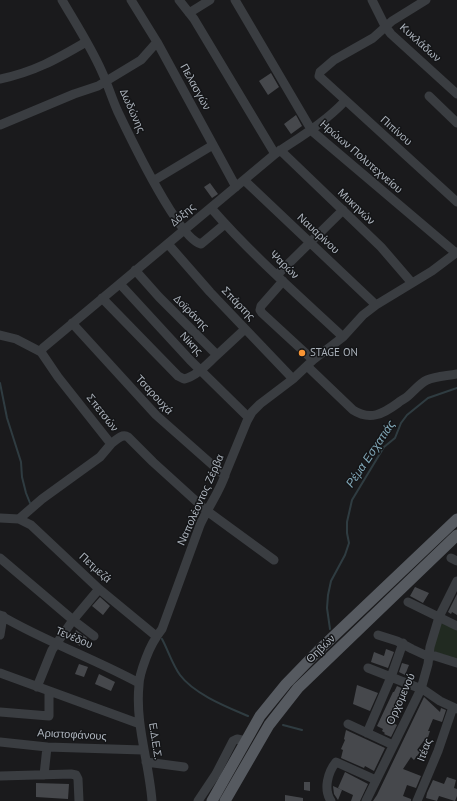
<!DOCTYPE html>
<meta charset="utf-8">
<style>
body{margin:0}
canvas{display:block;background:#1a1a1c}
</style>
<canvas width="457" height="801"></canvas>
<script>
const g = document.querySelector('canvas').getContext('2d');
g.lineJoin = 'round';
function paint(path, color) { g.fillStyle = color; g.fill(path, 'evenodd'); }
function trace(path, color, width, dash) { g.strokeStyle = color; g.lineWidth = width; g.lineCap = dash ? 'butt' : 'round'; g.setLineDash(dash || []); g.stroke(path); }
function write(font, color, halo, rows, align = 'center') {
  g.font = font + ' "PT Sans",sans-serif'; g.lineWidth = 3; g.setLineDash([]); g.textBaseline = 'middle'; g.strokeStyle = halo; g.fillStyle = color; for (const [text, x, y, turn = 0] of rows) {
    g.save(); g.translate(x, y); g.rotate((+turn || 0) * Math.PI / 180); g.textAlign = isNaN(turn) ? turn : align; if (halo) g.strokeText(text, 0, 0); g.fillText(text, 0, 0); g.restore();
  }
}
paint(new Path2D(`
 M440,622L457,628V659L433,651Z`), '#212a21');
trace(new Path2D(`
 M0,383L7,418L21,462L22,477L26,493L30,503
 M330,629L327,608L328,595L331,581L345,555L349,543L347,533V522L352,500L384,447L395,438L401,423L407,415L428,398L457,388
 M162,639C168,650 172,664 180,675C194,694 227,707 248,716
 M283,725L302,730`), '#2f3c41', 2);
paint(new Path2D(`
 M271,73L279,87L268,95L259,81Z
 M296,115L302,126L291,134L284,124Z
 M210,183L218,194L212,198L204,187Z
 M415,587L429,593L423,603L410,596Z
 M457,594V615L452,612L451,614L448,612Z
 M100,597L110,606L103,615L92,606Z
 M76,630L87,638L84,645L81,644L80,646L75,643L76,640L69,637L74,634Z
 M386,649L394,652L388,668L371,662L374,652L384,656Z
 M402,663L409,665L405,675L399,672Z
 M79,664L88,667L84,677L75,674Z
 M99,674L115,682L111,691L95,684Z
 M357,685L378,693L370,711L353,704Z
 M397,686L408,691L400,713L399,712L393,723L397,725L391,737L384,734L385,733L382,731L383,729L377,726L393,692H394Z
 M424,697L440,712L441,708L446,710L442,722L433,719L428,731H430L427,740L425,739L417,750L420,752L414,760L411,757L403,769L421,776L416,788L407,785L403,796L411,799V801H373L377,795Z
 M346,730L385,748L374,771L365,766L364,768L341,758L343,750L341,749L345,740L344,739Z
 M345,772L368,784L360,801H351L353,795L338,788Z
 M447,777L456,780L454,788L457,789V796L455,801L439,796L437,801L426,798L427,793L433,780L444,784Z
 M304,782H310V791L304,790Z
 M36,783L69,784L68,799L36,797Z
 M333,786L342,790L338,800L334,794Z
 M285,795L303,798V801H285Z`), '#46484c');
trace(new Path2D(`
 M62,0C76,24 91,47 102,72C108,85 112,99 118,112C129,135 179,240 201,244L225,224
 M131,0L157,42L236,187
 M179,0L194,19L275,154
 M235,0L312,131L456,253
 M372,0L385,26L391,34L457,94
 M426,0L392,21L373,38L334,60L320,72L319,76L457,202
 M189,13L210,0
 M0,79C34,72 57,59 86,42
 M429,96L457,123
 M0,125L74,94L98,86L141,60L157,42
 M280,150L381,247L412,283
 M244,180L376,305
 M153,181L213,145
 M211,208C251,254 298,295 343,337
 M168,244L210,292L293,379
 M277,275L343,210
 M283,281L261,306L260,310L262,313L313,360
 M120,284L190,360L248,417
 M102,298L178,376L184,379C197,376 207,364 217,355L159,297L135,270
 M72,323L156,415L225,476
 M0,335L16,339L41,352
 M41,352L43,348L275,154C300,137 324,123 345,101
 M41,352L58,377L111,444C116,440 122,433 128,437L153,462L207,511L274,560
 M217,355L245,329
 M307,366L353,410C370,421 383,414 398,403C401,400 405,399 408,396C414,391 420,383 427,380C436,376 447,376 457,374
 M0,518L19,519L31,525L99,589L156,636
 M19,519L42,499L100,457L111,444
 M0,558L73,620L94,636
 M451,558L457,561
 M408,602L457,626
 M0,615C44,641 93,658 139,683
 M0,635L3,616
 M378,635L397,641L412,649L425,655L435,656L457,663
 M368,668L424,690L440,701L457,709
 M0,673L140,724
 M37,687L52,650L73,620L99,589
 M0,712L49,716V691
 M348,724L393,745
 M367,733L391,677L403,643
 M0,742L47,747L143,750
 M146,762L184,767
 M44,775L47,747
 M0,776L71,774L76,775L78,779L79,801
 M152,801C149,762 135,724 139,685C139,676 143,666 146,658C150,647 155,638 162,629L200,525C208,507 221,490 226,472L247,421L252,412L260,404L293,379L313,360L343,337L363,315L376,305L432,271L457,252
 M198,801L216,774L233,741L237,739L246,741
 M331,801C323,789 328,772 336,762L376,780
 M366,801L421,689L428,664L430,647L439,617L457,581
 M417,801L438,751L453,707`), '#3a3d41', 9);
trace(new Path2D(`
 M212,801L260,716L286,684L318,651L457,519
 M225,801L269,725L298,688L457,535`), '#565a60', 11);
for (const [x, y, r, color] of [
 [302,353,4,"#f99534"]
]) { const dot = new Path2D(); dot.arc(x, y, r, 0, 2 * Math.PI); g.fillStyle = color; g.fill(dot); trace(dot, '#141517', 1.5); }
write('11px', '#acb3bc', '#141517', [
 ["Κυκλάδων",420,43,42],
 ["Πελασγών",195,87,61],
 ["Δωδώνης",132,111,66],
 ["Πιπίνου",396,131,42],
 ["Ηρώων Πολυτεχνείου",361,157,41],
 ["Μυκηνών",356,207,44],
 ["Δόξης",183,215,-40],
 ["Ναυαρίνου",318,234,43],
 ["Ψαρών",284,265,44],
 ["Σπάρτης",238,304,46],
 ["Δοϊράνης",191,313,45],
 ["Νίκης",191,344,46],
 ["Τσαρουχά",154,395,47],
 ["Σπετσών",102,413,52],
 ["Ναπολέοντος Ζέρβα",201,500,-66],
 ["Πετμεζά",95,568,42],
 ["Τενέδου",74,638,23],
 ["Θηβών",321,649,-44],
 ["Ορχομενού",401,699,-66],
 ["Αριστοφάνους",72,735,3],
 ["Ε.Δ.Ε.Σ.",155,741,81],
 ["Ιτέας",425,750,-69]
]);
write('11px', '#acb3bc', '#141517', [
 ["STAGE ON",310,353]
], 'left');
write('italic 12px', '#82a8b8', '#141517', [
 ["Ρέμα Εσχατιάς",371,454,-56]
]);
</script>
